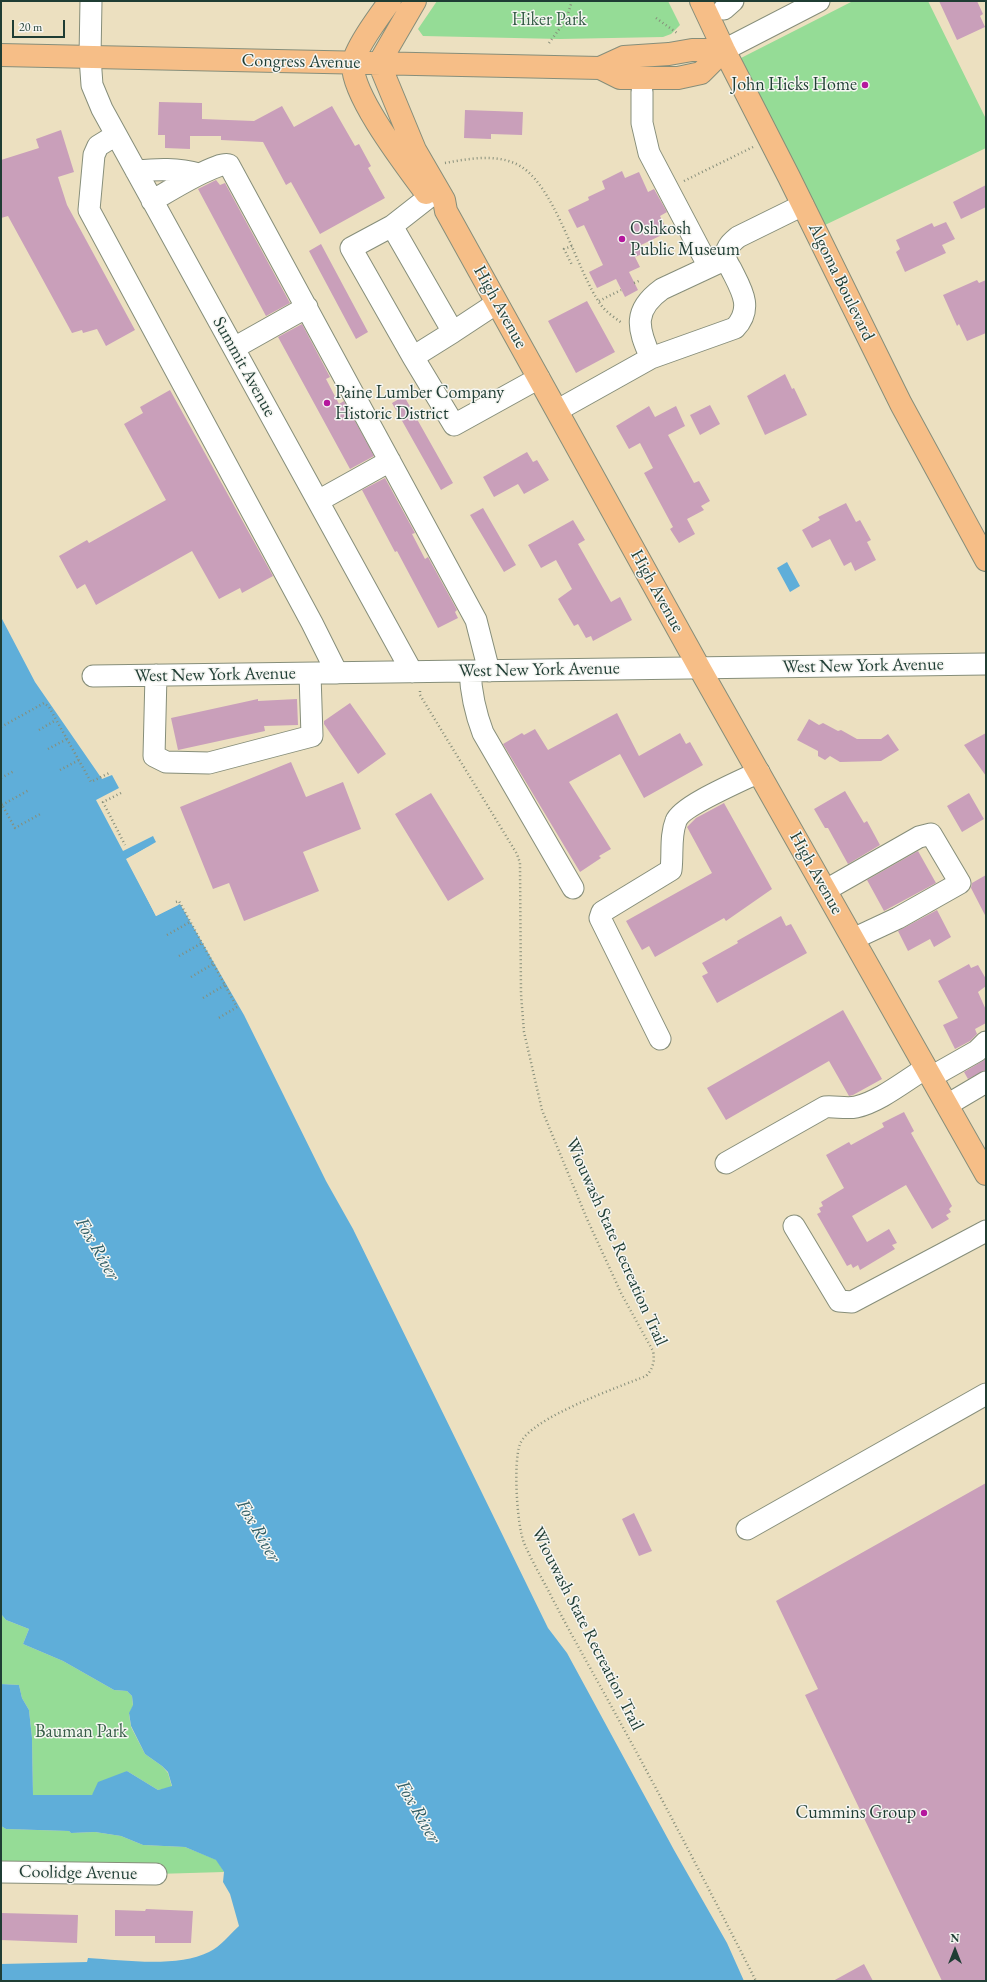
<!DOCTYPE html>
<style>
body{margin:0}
#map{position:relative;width:987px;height:1982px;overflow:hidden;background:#ece0c0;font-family:"EB Garamond",serif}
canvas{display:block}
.frame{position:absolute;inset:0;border:2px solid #1f3d34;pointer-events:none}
.north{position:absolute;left:935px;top:1930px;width:40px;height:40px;-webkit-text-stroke:3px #f6f6f2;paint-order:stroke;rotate:0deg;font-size:11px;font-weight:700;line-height:16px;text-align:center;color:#1f3d34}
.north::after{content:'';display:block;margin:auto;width:14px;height:18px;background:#1f3d34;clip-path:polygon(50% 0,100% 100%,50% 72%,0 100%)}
.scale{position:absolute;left:12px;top:20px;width:53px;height:18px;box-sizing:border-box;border:2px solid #1f3d34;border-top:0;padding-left:5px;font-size:12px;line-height:14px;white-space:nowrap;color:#1f3d34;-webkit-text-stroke:3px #f6f6f2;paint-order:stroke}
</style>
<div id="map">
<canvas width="987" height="1982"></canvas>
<div class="frame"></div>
<div class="north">N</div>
<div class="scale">20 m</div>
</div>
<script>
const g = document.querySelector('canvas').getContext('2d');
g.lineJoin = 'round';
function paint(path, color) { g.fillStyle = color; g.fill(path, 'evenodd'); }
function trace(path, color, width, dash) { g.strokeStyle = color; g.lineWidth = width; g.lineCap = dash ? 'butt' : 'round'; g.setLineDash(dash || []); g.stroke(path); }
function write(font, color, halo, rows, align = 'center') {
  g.font = font + ' "EB Garamond",serif'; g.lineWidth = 3; g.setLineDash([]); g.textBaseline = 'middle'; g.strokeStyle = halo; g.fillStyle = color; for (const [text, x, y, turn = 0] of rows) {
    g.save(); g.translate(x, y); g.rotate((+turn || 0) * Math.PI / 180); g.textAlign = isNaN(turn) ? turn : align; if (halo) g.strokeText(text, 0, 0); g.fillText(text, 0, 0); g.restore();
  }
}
paint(new Path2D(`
 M437,1H668L680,25L671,34L663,37L560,39L423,36L418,29Z
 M853,1H928L986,119V148L825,225L741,58Z
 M1,1614L6,1620L29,1629L23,1644L63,1661L114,1690L127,1691L132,1696L133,1706L129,1714L131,1727L145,1754L162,1766L168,1773L172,1787L158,1790L127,1771L92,1795H33L32,1738L29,1710L22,1698L19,1685L1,1684Z
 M1,1826L6,1829L69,1831L71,1833L95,1832L121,1836L143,1845L185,1847L217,1860L224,1872L156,1874L1,1872Z`), '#95dc96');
paint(new Path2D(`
 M787,562L800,586L790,592L777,568Z
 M1,617L35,682L102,779L112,775L119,788L96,800L123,851L153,836L156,842L127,859L156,916L180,904L244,1015L326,1181L353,1229L548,1628L567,1653L674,1850L727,1943L744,1981H1V1964L87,1962L88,1958C123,1960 177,1968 209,1952C220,1947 230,1934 239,1926L230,1894L223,1882L224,1872L216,1860L185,1847L143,1845L121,1836L95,1832L71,1833L69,1831L6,1829L1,1826V1684L19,1685L22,1698L29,1710L32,1738L33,1795H92L98,1782L127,1771L158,1790L172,1786L168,1772L162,1766L145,1754L131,1726L129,1713L133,1705L132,1696L127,1691L114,1690L63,1661L23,1644L29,1629L6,1620L1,1614Z`), '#5faed9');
paint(new Path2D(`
 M148,847L149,849L129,860L157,913L177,903L178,905L156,916L126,859Z`), '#ece0c0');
paint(new Path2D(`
 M939,1H977L983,14L980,16L985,27L957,40Z
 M159,102L202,103V119L254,121L282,106L294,127L332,106L355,146L359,144L371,166L368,168L385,198L320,234L291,182L286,185L263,142L221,140V136H190V149L165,148V135H158Z
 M465,110L523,112L522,135L491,134V139L464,138Z
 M61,130L74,172L58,177L67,205L135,330L106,346L97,329L83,333L82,330L72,333L8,216L1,218V160L39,148L36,139Z
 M622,171L625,178L639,172L648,192L654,189L667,212L660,216L668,232L639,246L642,254L635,257L640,267L629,272L638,290L625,297L616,279L597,288L589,272L603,265L584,225L577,228L568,210L589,200L588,197L605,189L602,181Z
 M216,180L220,185L225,183L290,303L266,316L198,189Z
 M986,185V207L961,219L953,202Z
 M946,222L955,239L942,245L946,253L905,272L896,252L900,249L896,240L932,223L934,227Z
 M321,244L368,332L356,339L309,251Z
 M977,280L979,283L986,280V333L967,341L959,324L957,326L943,295Z
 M587,301L615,352L576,373L548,321Z
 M302,324L330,377L326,379L339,404L344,401L374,456L350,469L278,337Z
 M785,374L792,389L794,388L807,415L765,435L747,396Z
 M170,390L273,576L242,593L240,588L219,599L192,551L96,605L85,584L77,589L59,556L87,540L89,543L166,500L124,424L143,413L140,407Z
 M404,396L453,483L441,490L392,403Z
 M710,405L720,424L700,435L690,415Z
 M649,406L655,417L676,406L685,426L668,435L694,483L699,481L710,501L701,506L704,510L687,519L695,534L679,543L670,529L673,527L644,473L653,468L640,443L629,449L616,426Z
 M527,452L533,462L537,460L549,480L524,494L518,484L494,497L483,477Z
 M385,478L415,533L412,534L425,559L428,557L457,610L455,612L458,618L438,628L397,551L395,552L362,490Z
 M846,503L856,522L860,520L871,540L867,542L876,560L855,571L851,562L844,566L830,539L812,548L802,530L820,520L818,517Z
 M483,508L516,565L504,572L470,515Z
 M573,520L585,540L578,544L611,602L620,597L632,620L593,641L591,636L586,638L578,624L574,626L558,599L572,589L556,560L541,568L528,545Z
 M258,699V701L297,699L298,725L264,726L265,731L178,750L171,718Z
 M350,703L386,754L358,774L324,724V721Z
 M617,713L639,756L680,733L686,744L690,742L703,765L644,798L620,754L569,782L611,849L599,856L601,858L580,872L503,744L522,733L524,735L535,729L548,750Z
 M809,719L819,725L823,723L838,731L841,730L857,739H881L888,734L899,750L881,761L840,762L830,756L825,760L818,756V751L797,740Z
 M986,733V776L964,745Z
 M291,762L306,797L343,782L361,829L303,852L319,891L244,921L229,883L213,889L180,807Z
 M845,791L864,823L867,821L880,845L848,864L828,828H825L814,809Z
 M431,793L484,879L448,901L395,814Z
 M969,793L984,819L962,832L947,806Z
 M724,803L772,889L726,921L724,918L655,957L649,946L642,950L626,921L712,873L687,827L696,818Z
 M918,851L936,883L884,911L867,880Z
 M986,875V917L971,888L972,883Z
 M937,910L951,937L934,947L930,939L908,951L898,931Z
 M781,916L786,926L791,924L807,953L717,1003L702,976L708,973L702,963L738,943L737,941Z
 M969,964L971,968L978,965L986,979V986L978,992L986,1010V1023L975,1029L977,1034L970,1041L955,1049L943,1025L958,1018L938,981Z
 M843,1010L882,1079L853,1095L849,1096L829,1061L726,1120L707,1088Z
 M986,1059V1070L968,1079L964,1072Z
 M904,1112L914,1131L911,1133L952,1206L949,1209L951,1212L946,1215L949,1219L932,1229L906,1185L852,1216L867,1242L889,1229L897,1243L892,1245L895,1249L860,1270L858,1265L853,1268L851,1264L847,1266L817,1214L821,1212L819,1208L823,1206L821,1202L844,1188L826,1155L849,1142L851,1145L884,1127L882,1123Z
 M986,1483V1981H942L805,1695L818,1689L776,1601Z
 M634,1513L652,1551L639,1556L622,1519Z
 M146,1909L193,1911L191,1943H155V1936H115V1910L145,1911Z
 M1,1913L78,1915L77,1943L1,1940Z
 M864,1964L873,1981H833Z`), '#c99fba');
const minor = new Path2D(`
 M91,1L90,57L92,85L102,109L412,672
 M724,9L733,1
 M724,50L819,1
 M642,92V123L649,153L709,267
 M116,135L98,146L94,155L89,210L312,623L337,673
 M136,171C157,169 178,168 199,174
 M152,201C164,194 219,160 229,165L476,620L489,671
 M392,226L453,332L413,357L351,248L392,226L438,190
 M453,332L497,303
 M234,348L307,307
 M413,357L454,425L539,378
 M651,358C637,328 633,310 662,289L722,261
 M558,410L651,358L735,328C754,308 741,289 731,269C728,264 725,259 726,254C727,246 732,242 738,237L803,205
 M318,501L390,461
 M470,671C471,693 475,712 483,733L573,888
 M156,675L154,756L166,762L209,763L312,736L310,674
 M93,676L986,664
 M826,890L919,837L931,834L960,883L898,918L853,939
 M660,1039L600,918L602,912L671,870C673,854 670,836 676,821C681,806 743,780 759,772
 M931,1077L977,1051L986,1042
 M947,1105L986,1082
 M726,1163L825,1107C834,1106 847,1109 856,1107C879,1102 905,1081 926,1068
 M794,1226L839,1301L852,1302L986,1231
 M747,1529L986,1394
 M1,1872L156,1874`);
const major = new Path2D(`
 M390,1C380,15 355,48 353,64C351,95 407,167 426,193
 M701,1L724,50L789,177L901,404L986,560
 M1,55L600,68L620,78H678L701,73L724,50
 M379,63L415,150L444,200L446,211L700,669L986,1174
 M379,63L415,1
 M600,68L624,57L669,54L692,50H724`);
trace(minor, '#868e7a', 23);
trace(major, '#868e7a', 24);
trace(new Path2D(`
 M656,18L677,33
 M549,43L566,20L572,1
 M445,163C467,159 493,154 514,163C554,178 576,271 601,305C606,312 615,318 622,323
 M684,181L753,147
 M572,246L564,249L572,265
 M634,283L641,280
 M599,301L621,290
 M420,691V695L517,854L520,863L521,994L524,1032L542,1110L587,1219L622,1295L653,1351C655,1361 653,1369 646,1376C619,1387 530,1418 520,1444C513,1463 517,1525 524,1543C531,1559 540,1575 548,1590C569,1631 592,1671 614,1711C663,1800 710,1891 756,1981
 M1,727L44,703L49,707L91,782L109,773
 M39,730L56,720
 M48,749L67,739
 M60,770L79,760
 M1,778L14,771
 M121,793L103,802L125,845
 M1,803L15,828L42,813
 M2,805L29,790
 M176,902L179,901L237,1007L217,1019
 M167,935L190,922
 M179,956L202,943
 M191,977L213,964
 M203,998L225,985`), '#868e7a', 2.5, [1, 3]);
trace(minor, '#fff', 21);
trace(major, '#f6be87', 22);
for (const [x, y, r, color] of [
 [865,85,4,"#b5179e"],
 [622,239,4,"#b5179e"],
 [327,403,4,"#b5179e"],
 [924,1813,4,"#b5179e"]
]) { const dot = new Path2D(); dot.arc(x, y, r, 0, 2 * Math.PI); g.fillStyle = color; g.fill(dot); trace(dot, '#f6f6f2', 1.5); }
write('18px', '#375d48', '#f6f6f2', [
 ["Hiker Park",549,20],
 ["Bauman Park",81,1732]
]);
write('18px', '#1f3d34', '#f6f6f2', [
 ["Congress Avenue",301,62,1],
 ["Algoma Boulevard",841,282,64],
 ["High Avenue",500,307,61],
 ["Summit Avenue",244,367,61],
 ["High Avenue",657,591,61],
 ["West New York Avenue",863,666,-1],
 ["West New York Avenue",539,670,-1],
 ["West New York Avenue",215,675,-1],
 ["High Avenue",816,873,61],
 ["Wiouwash State Recreation Trail",616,1242,66],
 ["Wiouwash State Recreation Trail",587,1629,63],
 ["Coolidge Avenue",78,1873,1]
]);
write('18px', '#1f3d34', '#f6f6f2', [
 ["John Hicks Home",857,85],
 ["Oshkosh",630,229,"left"],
 ["Public Museum",630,250,"left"],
 ["Paine Lumber Company",335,393,"left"],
 ["Historic District",335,414,"left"],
 ["Cummins Group",916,1813]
], 'right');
write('italic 19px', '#325f66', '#f6f6f2', [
 ["Fox River",97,1249,60],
 ["Fox River",258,1531,60],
 ["Fox River",418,1812,60]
]);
</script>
